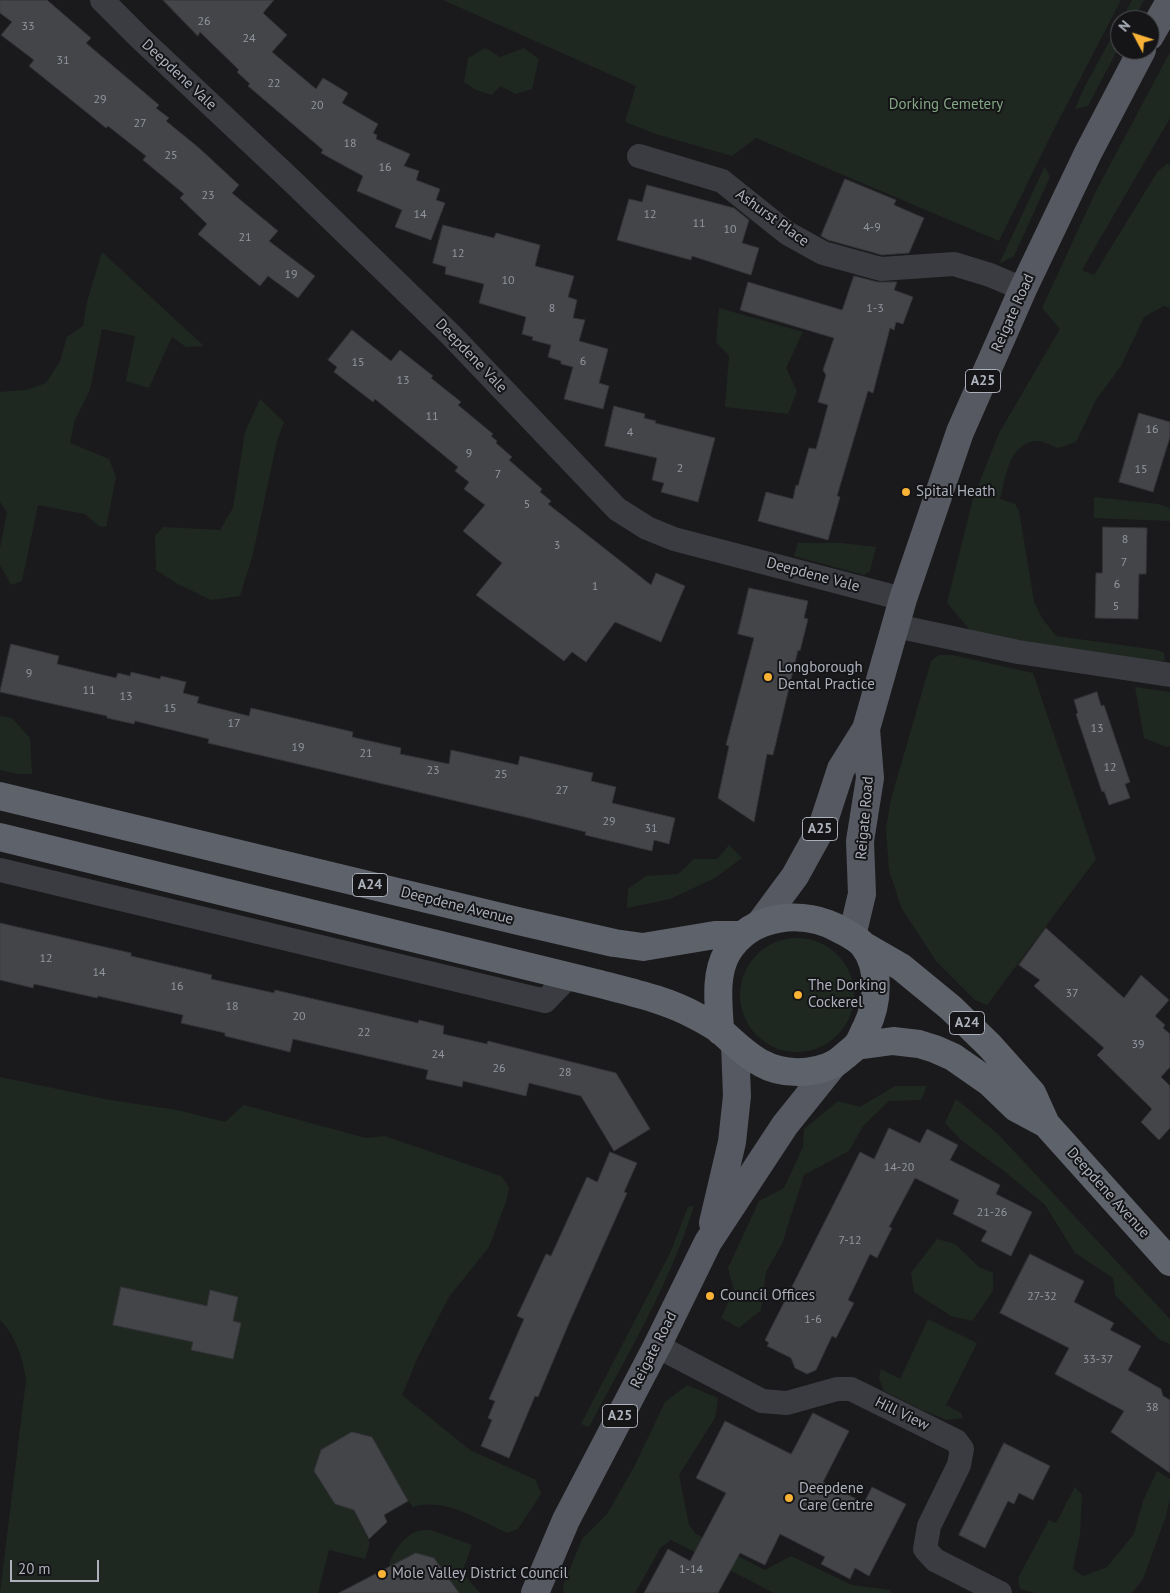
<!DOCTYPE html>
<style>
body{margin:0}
#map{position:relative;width:1170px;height:1593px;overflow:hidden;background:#1a1a1c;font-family:"PT Sans",sans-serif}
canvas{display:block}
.north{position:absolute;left:1110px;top:10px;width:50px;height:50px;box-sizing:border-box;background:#151517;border:1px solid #515359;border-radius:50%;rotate:310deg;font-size:14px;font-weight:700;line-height:20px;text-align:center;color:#acb1bc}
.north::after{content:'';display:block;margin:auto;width:18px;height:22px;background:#f8b236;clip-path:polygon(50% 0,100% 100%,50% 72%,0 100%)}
.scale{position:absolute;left:10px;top:1560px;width:89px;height:22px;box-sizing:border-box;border:2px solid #acb1bc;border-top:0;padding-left:6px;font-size:15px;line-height:18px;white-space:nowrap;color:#acb1bc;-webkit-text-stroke:4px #151517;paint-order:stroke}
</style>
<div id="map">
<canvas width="1170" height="1593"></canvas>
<div class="north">N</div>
<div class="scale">20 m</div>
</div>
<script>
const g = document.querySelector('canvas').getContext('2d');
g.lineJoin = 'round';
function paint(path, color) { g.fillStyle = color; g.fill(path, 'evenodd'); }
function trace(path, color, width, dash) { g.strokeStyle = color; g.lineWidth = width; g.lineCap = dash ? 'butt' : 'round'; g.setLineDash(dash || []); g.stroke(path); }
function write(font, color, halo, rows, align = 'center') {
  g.font = font + ' "PT Sans",sans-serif'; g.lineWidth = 4; g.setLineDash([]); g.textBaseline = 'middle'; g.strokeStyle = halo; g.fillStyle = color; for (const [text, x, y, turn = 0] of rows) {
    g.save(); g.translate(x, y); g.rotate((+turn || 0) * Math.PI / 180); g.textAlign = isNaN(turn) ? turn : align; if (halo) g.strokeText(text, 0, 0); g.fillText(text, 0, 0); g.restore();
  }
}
paint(new Path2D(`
 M443,0H1121L1052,133L999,241L756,138L732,156L656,134L625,122L636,86Z
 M1132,0H1144L1133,20H1121Z
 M1120,22V45L1088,106L1075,109L1084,88Z
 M485,48L500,57L524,48L539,59L532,89L516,94L500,86L492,95L476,90L464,82L468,58Z
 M1170,52V118L1082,270L1094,275L1158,171L1168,163L1170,164V308L1164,306L1144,317L1121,366L1096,400L1076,442L1058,448C1052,446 1042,440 1036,441C1008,444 1006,477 1000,499L1015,504L1019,511L1034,601L1042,618L1056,636L1157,650L1164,653L1165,660L1157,662L1082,655L970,630L947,603L973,499L999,433L1060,329L1042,308L1096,191Z
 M1045,166L1050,177L1014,256L999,264Z
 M102,252L204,346L186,347L172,337L149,388L126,381L135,336L102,329L90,390L75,420L70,443L109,459L116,477L106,527L99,526L85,514L38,505L22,581L11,585L0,565V548L7,512L0,502V392L26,390L46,383L60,361L67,337L83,326L87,302Z
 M719,308L803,332L786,368L797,391L788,414L725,407L729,356L716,342Z
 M260,399L284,422L277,441L253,554L240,596L211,600L176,583L156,570L155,536L163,527L220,530L233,508L245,432Z
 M1094,497L1158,504L1170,508V521L1094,518Z
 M798,543H842L876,547L870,571L864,575L794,556Z
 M939,655H952L1033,673L1096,859L987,1005L975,1000L936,961L902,909L889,870L886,829L891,799L931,661Z
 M1135,687L1170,692V746L1166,747L1144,738Z
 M0,716L12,718L30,738L32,774H17L0,770Z
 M729,845L742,858L715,878L670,899L627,908L628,889L646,876L678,874L694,859H717Z
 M740 995a57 57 0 1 1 114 0a57 57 0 1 1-114 0Z
 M0,1077L110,1100L177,1110L225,1122L244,1105L366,1138L385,1136L501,1176L509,1187L506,1202L489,1247L449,1297L418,1357L402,1395L470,1450L536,1480L541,1494L518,1529L507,1533C479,1520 445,1497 413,1507L352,1432L321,1450L314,1471L335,1504L354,1510L370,1543L365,1559L329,1550L318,1593H0L26,1380C23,1359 16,1336 0,1320Z
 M895,1086H927L921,1100L889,1101L863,1126L849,1151L804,1175L782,1244L766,1272L761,1310L739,1328L721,1318L734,1290L728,1268L759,1201L784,1188L803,1147L804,1129L838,1101L860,1107Z
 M956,1099L999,1135L1170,1319V1344L1160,1340L1115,1295L1113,1278L1075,1253L1045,1205L1004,1171L961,1140L945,1123Z
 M694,1206C670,1284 627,1355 589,1427L581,1424L670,1253L688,1207Z
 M937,1239L955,1244L979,1267L993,1273V1291L972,1321L951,1316L914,1292L911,1273Z
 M928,1319L977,1343L946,1405L961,1413L963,1418L947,1420L922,1410L884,1391L879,1378L881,1369L900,1379Z
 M687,1385L718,1398L715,1418L679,1475L689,1525L696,1534L765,1570L791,1556L852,1585L890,1590L891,1593H774L671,1540L661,1547L635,1593H564L563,1586L582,1539L607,1514L634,1467L665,1402Z
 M1157,1471L1170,1479V1499L1165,1519L1143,1579L1132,1593H1035L1020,1589L1018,1578L1049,1520L1056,1523L1075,1487L1082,1495L1080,1534L1073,1569L1083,1576L1107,1567L1134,1534L1143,1501Z
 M431,1530L472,1545L462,1572L480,1593H448L451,1581L441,1578L443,1571L433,1558L416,1553L401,1561L399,1567L389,1565C392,1552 405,1535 418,1531C422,1530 427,1530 431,1530Z`), '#1f2820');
const building = new Path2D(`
 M0,0H47L91,38L86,43L159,105L156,108L169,118L166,121L198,147L239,185L232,193L278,231L269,241L315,276L298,298L268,276L260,286L198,234L207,224L180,198L184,194L143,160L146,156L108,126L106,128L29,66L34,60L1,35L12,22L0,13Z
 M163,0H274L263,13L287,35L272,52L316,89L323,78L348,93L342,103L378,124L373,133L377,135L376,139L410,154L404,166L419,171L416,180L440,189L436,200L445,203L431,240L395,227L402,210L357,191L363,176L321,153L323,150L248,86L250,84L237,72L239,70L200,32L198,36Z
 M845,179L896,200L894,205L924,218L909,253L882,255L828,240L821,236Z
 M647,185L734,208L749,220L742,243L759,248L751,275L692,256L691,260L617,240L629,199L642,202Z
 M443,225L494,238L496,233L540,245L535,266L574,276L568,297L577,300L573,318L585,320L579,341L608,349L599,383L609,386L603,409L564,399L573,367L561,364V361L548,357L551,345L532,340L533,337L522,334L526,317L479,303L484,284L445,274L446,267L433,263Z
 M854,276L878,282H897L894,290L913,297L903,324L896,322L894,330L890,328L873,393L868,391L837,496L840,497L828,540L758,521L766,492L793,499L796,485L798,486L809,448L816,449L828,405L818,402L826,375L823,370L834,338L740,310L748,282L842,310Z
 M352,330L391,361L400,350L433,376L431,378L461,402L458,405L493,434L491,436L497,441L496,443L512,457L509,460L542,489L540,492L551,501L548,504L651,585L656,573L685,586L661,642L615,622L586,662L572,652L564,661L476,595L502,563L463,531L485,505L464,489L469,482L455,471L458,467L375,399L373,402L334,372L337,367L328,360Z
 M614,406L645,414L644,418L656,421L655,423L715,438L698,502L661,492L664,483L652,480L657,458L605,446Z
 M1139,413L1170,422V437L1153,492L1119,482Z
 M1103,527L1147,528L1146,574H1139L1138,619L1095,618L1096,573H1102Z
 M749,588L808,601L804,618L808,619L800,651L798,650L773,755L767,754L754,822L718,798L729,746L726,745L754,638L738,634Z
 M11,644L59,656L57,664L116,678L118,673L130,676L131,672L160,679L161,676L186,682L183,693L199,697L197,703L249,716L251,708L353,732L352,737L401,748L400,754L449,764L451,750L518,765L520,756L593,773L591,781L616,787L612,803L675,818L669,844L654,840L652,851L585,835L586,832L529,818L208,743L209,739L135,721L134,724L107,718V716L0,692Z
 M1097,692L1101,706L1104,705L1130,782L1125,784L1130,798L1109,805L1104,791L1102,792L1076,714L1078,713L1074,700Z
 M0,923L131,953V956L212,975L211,979L274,993L275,990L418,1023L419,1020L444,1026L443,1034L487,1044L488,1041L616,1073L650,1129L614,1151L581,1096L529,1083L526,1096L463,1081L462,1087L426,1079L428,1070L293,1039L290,1052L225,1036V1033L181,1023L183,1015L98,996L97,998L34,984L33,988L0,980Z
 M1046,928L1124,998L1141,975L1169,1000L1155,1016L1165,1025L1163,1028L1170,1034V1067L1161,1077L1170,1086V1128L1159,1140L1141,1122L1152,1109L1097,1055L1104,1048L1034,986L1040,980L1019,965Z
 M889,1128L920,1143L927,1129L958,1145L950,1160L1000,1185L996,1194L1032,1212L1011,1256L981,1241L987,1231L953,1214L959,1200L915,1178L889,1227L892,1228L877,1258L870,1254L848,1300L854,1303L836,1338L832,1336L816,1370L807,1374L795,1368L791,1358L767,1346L769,1343L765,1340L860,1152L874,1159Z
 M610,1152L637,1163L624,1192L627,1193L569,1323L538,1397L535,1396L509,1458L481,1446L492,1420L488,1418L495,1401L489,1399L524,1319L517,1316L546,1254L551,1256L587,1177L597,1182Z
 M1030,1254L1084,1281L1074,1302L1114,1323L1110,1330L1141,1346L1128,1370L1161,1389L1163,1396L1170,1400V1473L1111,1432L1124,1411L1055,1374L1069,1348L1000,1313Z
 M121,1287L207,1306L210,1290L238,1297L233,1321L241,1323L233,1359L191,1350L193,1342L113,1325Z
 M813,1413L849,1431L823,1482L864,1503L872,1487L906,1504L869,1576L855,1568L850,1579L821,1564L825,1557L780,1534L765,1565L740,1553L718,1593H644L668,1549L690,1561L726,1493L696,1478L725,1421L791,1454Z
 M352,1432L372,1437L408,1501L384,1515L387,1522L369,1539L354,1510L335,1504L314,1471L321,1450Z
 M1004,1443L1050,1466L1033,1500L1019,1493L1014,1504L1008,1501L985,1548L959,1535Z
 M416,1553L434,1558L459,1593H339Z`);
paint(building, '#444549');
trace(building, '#343438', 1);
trace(new Path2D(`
 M102,0L140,38L292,181L451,335L617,509L647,528L674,539L903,599
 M639,156L722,181L787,233L823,253L881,269L954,264L990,275L1023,289
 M896,626L1018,652L1170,675
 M0,870L545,1001L569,976
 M657,1346L762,1401L787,1403L837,1389H851L956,1441L962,1449L959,1465L929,1526L925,1549L935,1560L1000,1593`), '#3b3c41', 24);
trace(new Path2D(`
 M1150,36L1170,1
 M761,922L795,876L822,827L841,769L866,729L903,599L960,432L1023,289L1088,153L1142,50
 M852,936L862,894L860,841L870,778L866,729
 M713,1223L732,1142L737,1096L735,1044
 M535,1593L566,1520L657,1346L708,1242L785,1125L834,1064`), '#565961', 28);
trace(new Path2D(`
 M0,796L518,921L614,943L643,947L715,935H742
 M0,837L596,983C630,992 665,999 696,1016C705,1021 715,1026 722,1032C734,1043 746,1055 761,1063C782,1075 812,1075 834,1064C838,1062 842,1058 846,1055C849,1052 854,1049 857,1045C861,1040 863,1033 866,1028C878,1004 881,967 863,945C857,938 848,934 841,930C804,909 751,913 727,953C714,976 719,1006 720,1031
 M863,945L901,967L951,1008L990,1046L1032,1093L1046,1124L1170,1262
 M856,1046L893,1041L919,1044L935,1049L953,1057L989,1082L1016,1108L1046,1124`), '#5e626a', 28);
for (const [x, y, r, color] of [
 [906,492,5,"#f8b236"],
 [768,677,5,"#f8b236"],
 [798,995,5,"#f8b236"],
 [710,1296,5,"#f8b236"],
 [789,1498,5,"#f8b236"],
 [382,1574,5,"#f8b236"]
]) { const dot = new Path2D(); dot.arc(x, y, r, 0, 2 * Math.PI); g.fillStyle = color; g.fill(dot); trace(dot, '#151517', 2); }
write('12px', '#92969f', null, [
 ["26",204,22],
 ["33",28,27],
 ["24",249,39],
 ["31",63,61],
 ["22",274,84],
 ["29",100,100],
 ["20",317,106],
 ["27",140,124],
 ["18",350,144],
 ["25",171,156],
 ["16",385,168],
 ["23",208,196],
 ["14",420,215],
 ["12",650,215],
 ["11",699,224],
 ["4-9",872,228],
 ["10",730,230],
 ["21",245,238],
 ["12",458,254],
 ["19",291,275],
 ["10",508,281],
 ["8",552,309],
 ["1-3",875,309],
 ["6",583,362],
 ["15",358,363],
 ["13",403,381],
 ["11",432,417],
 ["16",1152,430],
 ["4",630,433],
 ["9",469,454],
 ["2",680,469],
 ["15",1141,470],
 ["7",498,475],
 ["5",527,505],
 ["8",1125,540],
 ["3",557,546],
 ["7",1124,563],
 ["6",1117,585],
 ["1",595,587],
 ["5",1116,607],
 ["9",29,674],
 ["11",89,691],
 ["13",126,697],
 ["15",170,709],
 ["17",234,724],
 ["13",1097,729],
 ["19",298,748],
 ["21",366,754],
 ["12",1110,768],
 ["23",433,771],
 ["25",501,775],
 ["27",562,791],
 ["29",609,822],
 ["31",651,829],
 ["12",46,959],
 ["14",99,973],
 ["16",177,987],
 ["37",1072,994],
 ["18",232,1007],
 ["20",299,1017],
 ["22",364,1033],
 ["39",1138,1045],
 ["24",438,1055],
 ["26",499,1069],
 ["28",565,1073],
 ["14-20",899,1168],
 ["21-26",992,1213],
 ["7-12",850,1241],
 ["27-32",1042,1297],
 ["1-6",813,1320],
 ["33-37",1098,1360],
 ["38",1152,1408],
 ["1-14",691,1570]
]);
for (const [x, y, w] of [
 [983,381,35],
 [820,829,35],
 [370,885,35],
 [967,1023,35],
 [620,1416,35]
]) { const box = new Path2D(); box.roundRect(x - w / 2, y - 11.5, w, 23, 4); g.fillStyle = '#151517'; g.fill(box); trace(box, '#acb1bc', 1); }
write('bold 14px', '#acb1bc', null, [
 ["A25",983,381],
 ["A25",820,829],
 ["A24",370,885],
 ["A24",967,1023],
 ["A25",620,1416]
]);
write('15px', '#acb1bc', '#151517', [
 ["Deepdene Vale",179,75,43],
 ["Ashurst Place",772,218,36],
 ["Reigate Road",1013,313,-66],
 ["Deepdene Vale",471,356,46],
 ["Deepdene Vale",813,575,15],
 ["Reigate Road",865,818,-85],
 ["Deepdene Avenue",457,906,14],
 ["Deepdene Avenue",1108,1193,48],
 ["Reigate Road",654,1350,-63],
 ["Hill View",902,1414,26]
]);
write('15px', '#83a784', '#151517', [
 ["Dorking Cemetery",946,105]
]);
write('15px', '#acb1bc', '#151517', [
 ["Spital Heath",916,492],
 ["Longborough",778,668],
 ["Dental Practice",778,685],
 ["The Dorking",808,986],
 ["Cockerel",808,1003],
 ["Council Offices",720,1296],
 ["Deepdene",799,1489],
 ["Care Centre",799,1506],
 ["Mole Valley District Council",392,1574]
], 'left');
</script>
